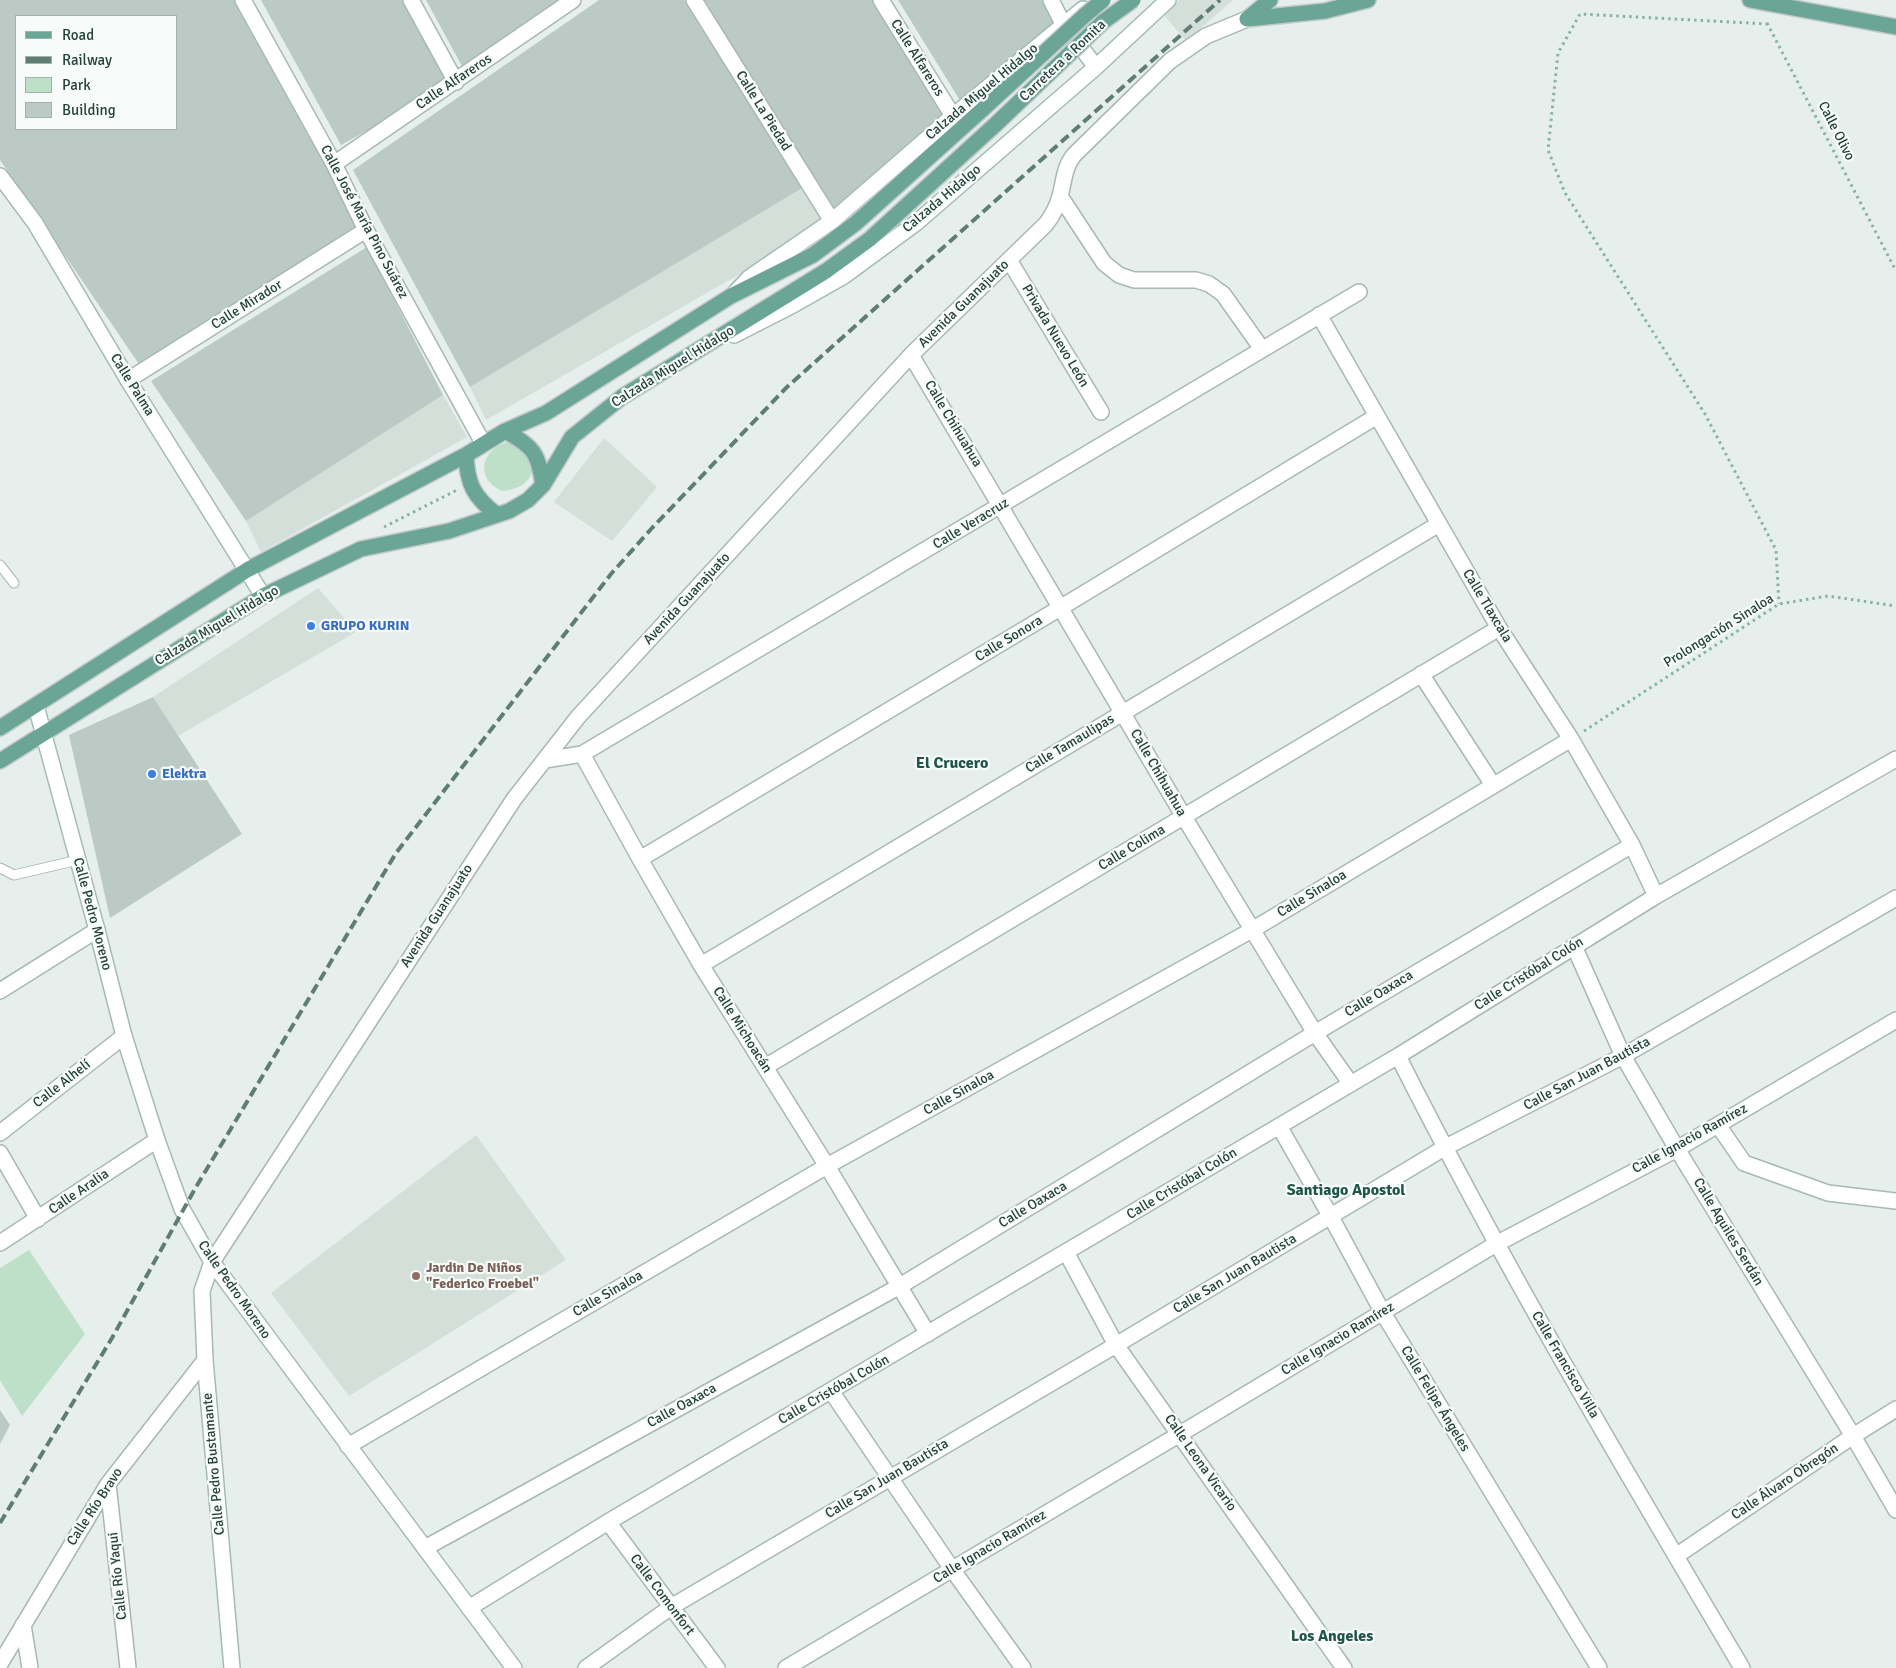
<!DOCTYPE html>
<meta charset="utf-8">
<style>
body{margin:0}
#map{position:relative;width:1896px;height:1668px;overflow:hidden;background:#e6efeb;font-family:Signika,sans-serif}
canvas{display:block}
.legend{position:absolute;left:15px;top:15px;width:162px;height:115px;box-sizing:border-box;background:#f7fbf9;border:1px solid #a3b1ad;margin:0;padding:6px 9px;list-style:none;font-size:15px;color:#24423a}
.legend li{display:flex;align-items:center;gap:10px;height:25px}
.legend b{width:25px;border:1px solid #a3b1ad}
</style>
<div id="map">
<canvas width="1896" height="1668"></canvas>
<ul class="legend">
<li><b style="height:6px;background:#6aa596"></b>Road</li>
<li><b style="height:6px;background:#5f7d75"></b>Railway</li>
<li><b style="height:14px;background:#bfe0c8"></b>Park</li>
<li><b style="height:14px;background:#bbcac4"></b>Building</li>
</ul>
</div>
<script>
const g = document.querySelector('canvas').getContext('2d');
g.lineJoin = 'round';
function paint(path, color) { g.fillStyle = color; g.fill(path, 'evenodd'); }
function trace(path, color, width, dash) { g.strokeStyle = color; g.lineWidth = width; g.lineCap = dash ? 'butt' : 'round'; g.setLineDash(dash || []); g.stroke(path); }
function write(font, color, halo, rows, align = 'center') {
  g.font = font + ' Signika,sans-serif'; g.lineWidth = 4.5; g.setLineDash([]); g.textBaseline = 'middle'; g.strokeStyle = halo; g.fillStyle = color; for (const [text, x, y, turn = 0] of rows) {
    g.save(); g.translate(x, y); g.rotate((+turn || 0) * Math.PI / 180); g.textAlign = isNaN(turn) ? turn : align; if (halo) g.strokeText(text, 0, 0); g.fillText(text, 0, 0); g.restore();
  }
}
paint(new Path2D(`
 M1179,0H1233L1186,41L1165,16Z
 M809,184L832,221L486,420L470,387Z
 M443,395L467,437L261,552L246,521Z
 M604,438L657,487L612,541L554,502Z
 M318,588L356,632L178,736L153,697Z
 M476,1135L566,1260L349,1396L271,1293Z`), '#d4dfda');
paint(new Path2D(`
 M509,442L524,448C526,452 530,457 531,462C536,481 518,490 502,491C474,479 481,448 509,442Z
 M29,1250L85,1334L22,1416L0,1380V1268Z`), '#bfe0c8');
paint(new Path2D(`
 M0,0H243L366,230L143,370L0,160ZM16,16H176V129H16Z
 M261,0H407L456,82L341,145Z
 M426,0H560L463,68Z
 M599,0H684L801,172L694,0H881L953,116L832,221L809,184L470,387L353,170Z
 M898,0H1051L1063,24L964,107Z
 M367,247L443,395L246,521L151,381Z
 M153,697L242,834L110,918L69,735Z
 M0,1410L10,1425L0,1444Z`), '#bbcac4');
const lane = new Path2D(`
 M0,565L14,583
 M0,868L14,875L78,860`);
const street = new Path2D(`
 M243,0L334,164L366,230L483,443
 M411,0L456,82
 M694,0L832,221
 M881,0L953,116
 M334,164L573,0
 M1060,196L1104,263L1119,275L1134,280H1196L1209,284L1223,294L1262,349
 M1009,260L1101,412
 M1319,315L1499,628L1571,739L1632,845L1656,896
 M911,355L1184,817L1315,1033L1351,1084
 M128,380L366,230
 M1421,674L1493,785
 M582,754L640,859L701,965L827,1166L928,1334
 M545,760L582,754L1359,292
 M640,859L1060,608L1377,416
 M1574,946L1623,1056L1677,1149L1853,1436L1896,1510
 M701,965L1439,524
 M0,991L97,930
 M1398,1056C1503,1265 1623,1467 1742,1668
 M765,1067L1499,628
 M1718,1125L1744,1163L1828,1193L1896,1201
 M1279,1126L1331,1217L1383,1313L1599,1668
 M0,1133L124,1036
 M0,1153L38,1219
 M0,1243L157,1140
 M1066,1252L1116,1345L1344,1668
 M212,1262L514,799L578,717L911,355L1046,224C1053,215 1057,207 1060,196C1064,182 1064,167 1074,155L1170,61L1206,36L1247,19
 M831,1391L952,1569L1023,1668
 M348,1446L827,1166L1252,930L1571,739
 M108,1484L128,1668
 M608,1522L717,1668
 M425,1548L900,1286L1315,1033L1632,845
 M1676,1556L1853,1436L1896,1409
 M469,1608L608,1522L1398,1056L1656,896L1896,759
 M23,1625L30,1668
 M0,1664L108,1484L205,1360
 M586,1668L671,1607L1116,1345L1444,1148L1623,1056L1896,898
 M786,1668L1180,1434L1496,1244L1677,1149L1896,1020`);
const secondary = new Path2D(`
 M1051,0L1063,24L1096,67
 M0,176L35,223L128,380L263,596
 M735,293L749,278L832,221L953,116L1083,9
 M734,335L793,305L844,276L916,223L1096,67L1168,0
 M36,706L97,930L124,1036L157,1140L182,1209L212,1262L514,1668
 M212,1262L202,1291L205,1360L232,1668`);
const primary = new Path2D(`
 M1750,0L1896,27
 M1247,19L1325,11L1368,0
 M1247,19L1270,0
 M505,431C534,447 538,453 543,485
 M466,455C467,484 474,497 496,514
 M0,728L247,570L466,455L505,431L546,413L731,296L813,255L856,223L984,108
 M0,761L263,596L361,549L449,531L509,511L528,500L543,485L572,437L622,397L826,271L870,239L996,124`);
trace(lane, '#a8b8b2', 11);
trace(street, '#a8b8b2', 18);
trace(secondary, '#a4bbb3', 18);
trace(primary, '#c2cac8', 18);
trace(new Path2D(`
 M1767,23L1896,271
 M1768,24L1580,14L1558,53L1548,150L1565,193L1705,414L1776,550L1779,604
 M384,527L457,490
 M1584,731L1779,604L1828,596L1896,606`), '#86b3a5', 3, [2.5, 4]);
trace(lane, '#fff', 9);
trace(street, '#fff', 15);
trace(secondary, '#fff', 15);
trace(primary, '#6aa596', 15);
trace(new Path2D(`
 M0,1523L112,1338L196,1187L396,853L611,574L652,528L786,388L1220,0`), '#5f7d75', 4, [10, 5]);
const primaryBridge = new Path2D(`
 M984,108L1084,16L1103,0
 M996,124L1104,21L1133,0`);
trace(primaryBridge, '#c2cac8', 18, []);
trace(primaryBridge, '#6aa596', 15);
for (const [x, y, r, color] of [
 [311,626,5,"#3f7fe0"],
 [152,774,5,"#3f7fe0"],
 [416,1276,5,"#8d6e63"]
]) { const dot = new Path2D(); dot.arc(x, y, r, 0, 2 * Math.PI); g.fillStyle = color; g.fill(dot); trace(dot, '#f7fbf9', 2); }
write('14px', '#24423a', '#f7fbf9', [
 ["Calle Alfareros",917,58,58],
 ["Carretera a Romita",1063,61,-43],
 ["Calle Alfareros",454,82,-34],
 ["Calzada Miguel Hidalgo",982,92,-40],
 ["Calle La Piedad",763,111,58],
 ["Calle Olivo",1836,131,63],
 ["Calzada Hidalgo",942,199,-40],
 ["Calle José María Pino Suárez",364,222,62],
 ["Avenida Guanajuato",964,304,-44],
 ["Calle Mirador",247,305,-32],
 ["Privada Nuevo León",1055,336,59],
 ["Calzada Miguel Hidalgo",673,367,-32],
 ["Calle Palma",132,385,58],
 ["Calle Chihuahua",953,424,59],
 ["Calle Veracruz",971,524,-31],
 ["Avenida Guanajuato",687,599,-47],
 ["Calle Tlaxcala",1487,606,59],
 ["Calzada Miguel Hidalgo",217,626,-31],
 ["Prolongación Sinaloa",1719,631,-32],
 ["Calle Sonora",1009,639,-31],
 ["Calle Tamaulipas",1070,744,-31],
 ["Calle Chihuahua",1158,773,60],
 ["Calle Colima",1132,848,-31],
 ["Calle Sinaloa",1312,894,-31],
 ["Calle Pedro Moreno",92,914,75],
 ["Avenida Guanajuato",437,916,-57],
 ["Calle Cristóbal Colón",1529,974,-32],
 ["Calle Oaxaca",1379,994,-31],
 ["Calle Michoacán",742,1030,58],
 ["Calle San Juan Bautista",1587,1074,-28],
 ["Calle Alhelí",62,1084,-38],
 ["Calle Sinaloa",959,1093,-29],
 ["Calle Ignacio Ramírez",1690,1139,-29],
 ["Calle Cristóbal Colón",1182,1184,-31],
 ["Calle Aralia",79,1192,-34],
 ["Calle Oaxaca",1033,1205,-31],
 ["Calle Aquiles Serdán",1728,1232,59],
 ["Calle San Juan Bautista",1235,1274,-31],
 ["Calle Pedro Moreno",234,1290,55],
 ["Calle Sinaloa",608,1294,-30],
 ["Calle Ignacio Ramírez",1338,1339,-31],
 ["Calle Francisco Villa",1565,1365,60],
 ["Calle Cristóbal Colón",834,1390,-30],
 ["Calle Felipe Ángeles",1435,1399,59],
 ["Calle Oaxaca",682,1406,-29],
 ["Calle Leona Vicario",1200,1463,55],
 ["Calle Pedro Bustamante",214,1464,-95],
 ["Calle San Juan Bautista",887,1479,-31],
 ["Calle Álvaro Obregón",1785,1482,-34],
 ["Calle Río Bravo",95,1507,-57],
 ["Calle Ignacio Ramírez",990,1547,-31],
 ["Calle Río Yaqui",118,1576,-96],
 ["Calle Comonfort",662,1595,53]
]);
write('bold 14px', '#366cbe', '#f7fbf9', [
 ["GRUPO KURIN",321,626],
 ["Elektra",162,774]
], 'left');
write('bold 14px', '#785e54', '#f7fbf9', [
 ["Jardin De Niños",426,1268],
 ["\"Federico Froebel\"",426,1284]
], 'left');
write('bold 16px', '#1f5548', '#f7fbf9', [
 ["El Crucero",952,764],
 ["Santiago Apostol",1346,1191],
 ["Los Angeles",1332,1637]
]);
</script>
